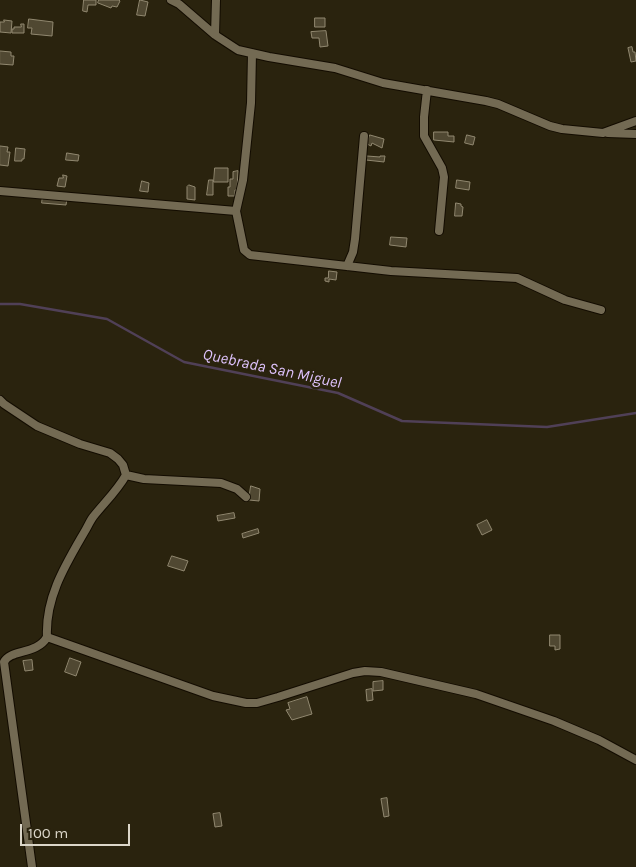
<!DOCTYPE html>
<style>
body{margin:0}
#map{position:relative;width:636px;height:867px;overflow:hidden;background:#2a230e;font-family:Karla,sans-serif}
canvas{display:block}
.scale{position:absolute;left:20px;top:824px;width:110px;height:22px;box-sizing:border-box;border:2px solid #dbd6c9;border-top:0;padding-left:6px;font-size:15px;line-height:18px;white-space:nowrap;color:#dbd6c9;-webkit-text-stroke:4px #2a230e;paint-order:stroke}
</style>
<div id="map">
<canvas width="636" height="867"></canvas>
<div class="scale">100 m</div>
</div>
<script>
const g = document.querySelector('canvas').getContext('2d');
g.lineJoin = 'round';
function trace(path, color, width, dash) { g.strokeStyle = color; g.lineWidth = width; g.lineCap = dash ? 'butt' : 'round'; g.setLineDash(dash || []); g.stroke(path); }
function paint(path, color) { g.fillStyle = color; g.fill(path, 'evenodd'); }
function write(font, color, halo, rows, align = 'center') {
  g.font = font + ' Karla,sans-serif'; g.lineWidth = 5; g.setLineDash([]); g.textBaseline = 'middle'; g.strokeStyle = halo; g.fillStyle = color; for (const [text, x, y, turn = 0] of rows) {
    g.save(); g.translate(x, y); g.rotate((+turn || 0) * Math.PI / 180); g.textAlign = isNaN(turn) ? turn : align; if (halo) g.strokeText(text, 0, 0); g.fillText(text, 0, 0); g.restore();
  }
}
trace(new Path2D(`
 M0,304H20L107,319L184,362L338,393L402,421L547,427L636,413`), '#504057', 2.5);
const building = new Path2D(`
 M84,0H96V5H88L87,12L83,11Z
 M99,0H119L120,1L117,7L112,6L111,8L98,3Z
 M140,0L148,2L145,16L137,15Z
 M315,18H325V27H315Z
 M29,19L53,22L52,36L31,34L32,28H28Z
 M4,20L12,21L11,33L0,32V22H4Z
 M21,24H24V33H12V29H14V27H21Z
 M326,31L328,46L320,47L319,38H312L311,32Z
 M632,47L633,52H635L636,61L631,62L628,48Z
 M0,51L11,52V56H14L13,65L0,64Z
 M434,132H448V136H454V142L434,140Z
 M370,135L384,139L382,148L372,143L371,146L367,144Z
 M467,135L475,137L473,145L465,143Z
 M0,146L8,147L7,152H10L8,166L0,165Z
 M16,148L25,149L24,159H22V161H15Z
 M67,153L79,155L78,161L66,160Z
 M367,156L380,157V156H385L384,162L366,160Z
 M215,168H228V182H214Z
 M238,171L237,190H235V196H228V187H230V179H233V172Z
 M63,175L67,176L65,187L57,186L59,178H63Z
 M209,180H213V195H207Z
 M457,180L470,182L469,190L456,188Z
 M142,181L149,183L148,192L140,191Z
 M189,185L195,187V200L187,199V187Z
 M43,196L67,198L66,205L42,203Z
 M456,203L461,204V206L463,207L462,216H455Z
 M391,237L407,238L406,247L390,245Z
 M329,271L337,272L336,280L329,279V282L325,281V278H328Z
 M251,486L260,489L259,501L249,500Z
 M234,513L235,518L218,521L217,516Z
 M487,520L492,530L482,535L477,525Z
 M258,529L259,533L243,538L242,534Z
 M172,556L188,561L184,571L168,566Z
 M550,635H560V649L555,650V646H550Z
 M70,658L81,662L76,676L65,672Z
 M32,660L33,670L25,671L23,661Z
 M383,681V690L373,691V682Z
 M372,689L373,700L367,701L366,690Z
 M307,697L312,714L292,720L286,710L290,709L288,703Z
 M387,798L389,816L384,817L381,799Z
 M220,813L222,826L215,827L213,814Z`);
paint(building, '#504832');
trace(building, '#918870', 1);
const minor = new Path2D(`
 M171,0L179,4L215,35L238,50L269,57L335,68L383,83L486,101L498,104L550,126L562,129L603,133L636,121
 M215,35L216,0
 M252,53L251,103L243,180L236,211L244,250L250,255L391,271L517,278L565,300L601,310
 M427,90L424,117V136L442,168L444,177L439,231
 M608,133L636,134
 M0,191L236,211
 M347,266L353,252L355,239L364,136
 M0,400L4,404L37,426L80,444L110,453L118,459L123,465L126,475C117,491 104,503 93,517C90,521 88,526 85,531C66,564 45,597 47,637L213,696L246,703H257L278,697L353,673L365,671L381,672L476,694L554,721L599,740L636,760
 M126,475L144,479L221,483L237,489L246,497
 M32,867L4,662C10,649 37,655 47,637`);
trace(minor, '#130c00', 10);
trace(minor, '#736a53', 8);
write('italic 16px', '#dfc3fd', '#2a230e', [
 ["Quebrada San Miguel",272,369,12]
]);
</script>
